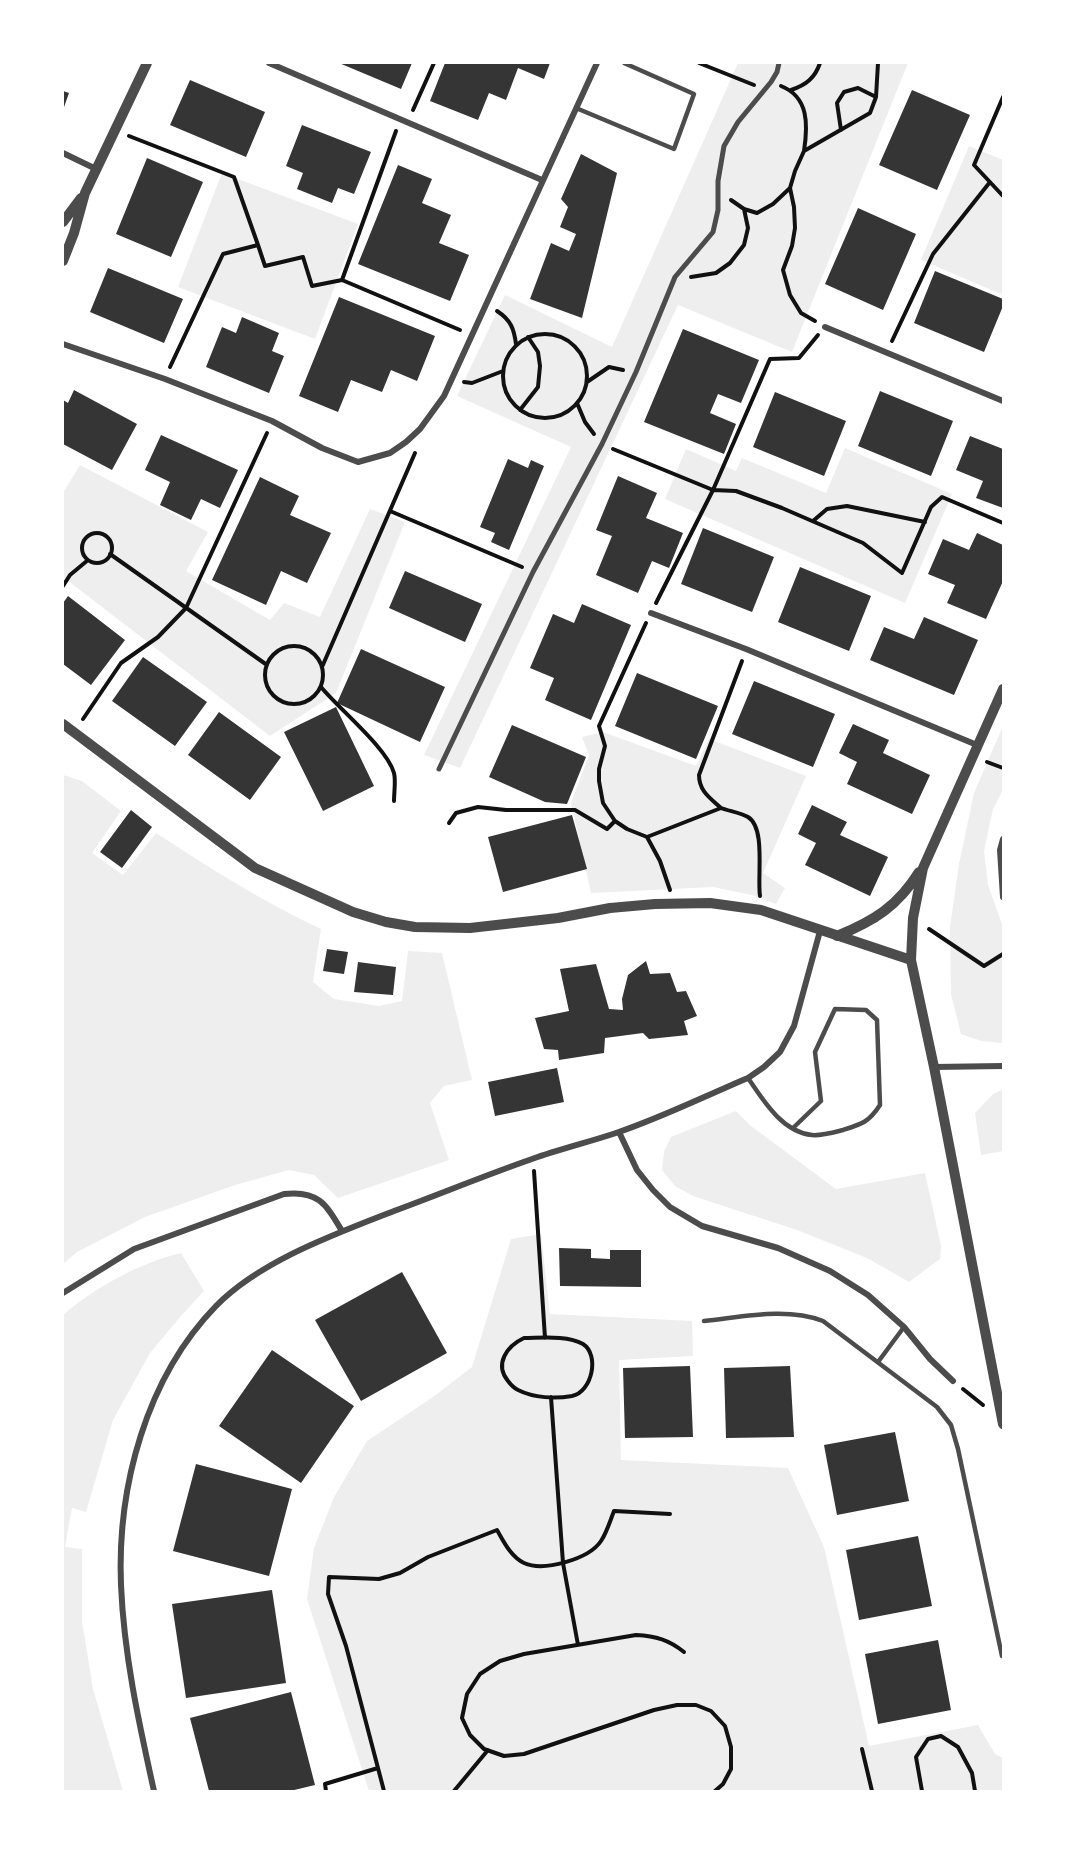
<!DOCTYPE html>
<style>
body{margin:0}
#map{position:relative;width:1066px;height:1854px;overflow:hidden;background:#fff;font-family:Figtree,sans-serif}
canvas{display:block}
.frame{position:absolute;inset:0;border:64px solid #fff;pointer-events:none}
</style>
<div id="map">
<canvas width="1066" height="1854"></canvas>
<div class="frame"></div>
</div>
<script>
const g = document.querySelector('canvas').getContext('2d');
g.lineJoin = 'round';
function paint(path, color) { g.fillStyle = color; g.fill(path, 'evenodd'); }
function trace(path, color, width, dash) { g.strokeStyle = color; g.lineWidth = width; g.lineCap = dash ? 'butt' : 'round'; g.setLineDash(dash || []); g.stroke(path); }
paint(new Path2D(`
 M738,63H908L792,352L678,305L460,768L424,755L571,447L457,396L505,295L612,347Z
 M969,146L1003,160V295L921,260Z
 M222,173L358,224L315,339L178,287Z
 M845,448L952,494L905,603L665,499L686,449L736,471L742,458L826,493Z
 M80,465L208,532L186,571L270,620L284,603L320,617L370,509L405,522L336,693L270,736L63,577V493Z
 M1003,726V790L993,809L984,851L988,885L1003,927V1043L981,1041L961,1034L951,994L950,927L959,864L974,793Z
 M603,732L696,766L709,739L806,776L763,873L785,888L776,904L752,895L713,887L591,893L571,803L589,755L582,737Z
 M63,775L82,781L121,811L92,853L123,875L156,833C210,868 263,902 321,929L313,982L334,999L379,1006L402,1001L408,951L442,953L472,1080L444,1086L430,1103L449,1160L338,1198L314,1175L289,1170L235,1185L145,1217L77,1252L63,1264Z
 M1003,1089V1151L981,1155L975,1113L993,1094Z
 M736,1111L751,1126L836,1189L925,1173L941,1246L940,1259L909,1282L867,1258L797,1230L693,1196L675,1186L662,1170L664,1152L671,1137Z
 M541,1234L550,1314L692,1321L693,1356L619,1360L621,1460L788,1468L824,1547L869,1746L978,1725L995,1754L1003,1758V1791H369L307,1599L314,1548L334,1497L367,1441L433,1397L472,1367L511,1239Z
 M181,1253L204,1291L181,1316L150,1353L113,1420L86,1512L72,1508L65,1547L82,1549V1621L93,1689L123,1791H63V1315C94,1288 141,1262 181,1253Z`), '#eee');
paint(new Path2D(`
 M339,63H412L401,89Z
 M445,63H550L544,79L518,68L506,100L489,93L478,120L430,101Z
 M190,80L265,112L246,157L170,125Z
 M912,90L970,115L937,190L879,165Z
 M63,91L69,93L63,110Z
 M302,125L371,152L354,194L338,188L332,203L297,189L303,173L286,166Z
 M581,154L617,173L582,318L530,299L551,243L569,251L576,234L560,227L568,207L561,199Z
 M147,158L203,182L171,257L116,234Z
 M398,165L432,179L422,203L451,215L439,243L469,255L450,301L358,264Z
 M858,208L916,234L883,310L825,284Z
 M108,268L183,299L164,343L90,312Z
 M935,271L1003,299V306L984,352L914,323Z
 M339,297L435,336L417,381L391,370L382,392L351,380L338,412L299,396Z
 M242,317L279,333L272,351L284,356L269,393L206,367L222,327L236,333Z
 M683,329L759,360L741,403L718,394L710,413L736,424L724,454L644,422Z
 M74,390L137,424L112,470L63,444V400L68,403Z
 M880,391L953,421L931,476L858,446Z
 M775,392L846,421L824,476L753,447Z
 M161,435L238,470L220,508L201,499L191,520L160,505L170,482L145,470Z
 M970,436L1003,449V508L976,498L983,481L956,470Z
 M508,459L528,468L531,460L544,466L509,550L491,542L495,533L480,527Z
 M618,476L657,493L646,518L683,533L669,568L652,561L638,593L596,575L612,536L596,530Z
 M260,477L299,496L290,515L331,533L307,583L281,571L266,605L212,580Z
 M703,528L774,557L752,612L681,584Z
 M977,533L1003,545V581L986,619L947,603L955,585L928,574L943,539L969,550Z
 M800,567L871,596L849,651L778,622Z
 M405,571L482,604L465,642L389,608Z
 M68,596L125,640L91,685L63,664V603Z
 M582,604L631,625L591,720L545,700L554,678L530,668L553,614L574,623Z
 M924,617L978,640L954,695L870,660L884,627L914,639Z
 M361,649L445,687L420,742L337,703Z
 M143,657L207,702L175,746L112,701Z
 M637,673L718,706L696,759L615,726Z
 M754,681L835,714L813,767L732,734Z
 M336,707L374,786L323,811L284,732Z
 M219,712L281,757L250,800L188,755Z
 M853,724L889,740L883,753L930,775L912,814L847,784L857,762L839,753Z
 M512,725L586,757L567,804L545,802L489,777Z
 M812,805L847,822L840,835L888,857L870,896L805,865L816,843L798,834Z
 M131,810L152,827L122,868L100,852Z
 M572,815L587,869L503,892L488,837Z
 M327,949L348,952L344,974L323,971Z
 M646,961L650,974L670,973L677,992L686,991L697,1016L684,1021L688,1035L649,1039L643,1033L605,1038L604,1053L559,1060L558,1050L544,1049L535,1018L569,1011L560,969L596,964L609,1009L623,1010L622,999L628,975Z
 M358,962L396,967L393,995L354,992Z
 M557,1068L564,1102L495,1116L488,1082Z
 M559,1248L591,1249V1258L610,1259V1250H641V1287L560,1286Z
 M402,1272L447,1353L361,1401L315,1320Z
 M272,1350L354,1406L301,1483L219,1426Z
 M690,1366L693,1437L625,1438L623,1368Z
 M790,1366L794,1437L726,1438L724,1368Z
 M895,1432L909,1501L837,1515L824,1445Z
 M196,1464L292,1489L269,1576L173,1551Z
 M918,1536L932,1606L859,1620L846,1550Z
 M272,1590L286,1683L186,1698L172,1604Z
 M938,1640L951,1710L878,1724L865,1654Z
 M291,1692L315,1785L290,1791H209L190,1718Z`), '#353535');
trace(new Path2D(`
 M699,63L754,85
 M781,86C809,97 808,125 804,151
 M791,90C806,85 815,78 820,63
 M1003,97L974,165L1003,196
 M413,110L434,63
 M841,130L837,103L844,92L858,88L876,97
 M129,136L234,177L258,245
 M731,200L744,209L757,213L773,204L790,188
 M691,277L716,273L730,263L744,245L748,228L744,209
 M342,280L396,131
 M497,311C511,320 514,329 516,344
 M815,321L801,313L790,295L783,270L792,246L795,228L794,207L790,188L795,171L804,151L870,113L876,97L878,63
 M503 376a42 42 0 1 1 84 0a42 42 0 1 1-84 0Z
 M892,341L933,254L990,182
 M170,367L223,254L258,245L265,266L303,257L312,286L342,280L460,330
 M464,382L472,383L503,371
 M587,382L609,367L623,370
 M577,403L585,422L594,434
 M520,410L538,387L540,366L538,352L528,337
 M613,449L713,490L736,491L782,508L863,543L902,573L931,507L942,497L1003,523
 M390,511L522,567
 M813,521L827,509L847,506L925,522
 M82 548a15 15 0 1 1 30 0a15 15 0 1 1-30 0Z
 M110,554L267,665
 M63,586L70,575L88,560
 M656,603L713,490L770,359L799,358L818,335
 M646,623L599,726L605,746L599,769V781L603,803L615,821L627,829L647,837L660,861L670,890
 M265 675a29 29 0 1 1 58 0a29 29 0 1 1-58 0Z
 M322,667L415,453
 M321,687C339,709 387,748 394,773C396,781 394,792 394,801
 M83,719L121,663L158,637L186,608L267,433
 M987,762L1003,768
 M721,808C710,798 699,791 699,775L742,661
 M449,823L456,813L478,807L506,810H575L607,829L615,821
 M647,837L721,808C729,811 741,813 748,817C766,828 757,876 760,896
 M929,929L984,966L1003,954
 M534,1171L545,1338
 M524,1338C541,1338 567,1335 583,1344C600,1355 592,1392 572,1396C555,1399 534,1398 518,1390C514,1388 511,1385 508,1381C494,1364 507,1346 524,1338Z
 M963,1389L983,1405
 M551,1397L563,1563L578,1645
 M684,1652C669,1640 656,1636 636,1635L524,1654L500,1661L480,1674L467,1694L462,1718L470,1735L484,1749L504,1756L524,1754L654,1710L677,1705H696L711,1711L725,1726L731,1747V1769L723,1784L715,1791
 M862,1749L872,1791
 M326,1791L325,1784L378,1768
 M384,1791L346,1646L328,1594L329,1577L379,1579L400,1573L428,1557L497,1530C504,1542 511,1557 524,1563C544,1572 589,1559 601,1541C607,1532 610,1521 614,1511L670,1514
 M454,1791L488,1750
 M922,1791L916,1757L928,1739L941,1736L958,1747L972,1773L975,1791`), '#111', 4);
trace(new Path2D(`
 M576,108L674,149L694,94L624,63
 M748,1078C763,1100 782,1132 812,1135C821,1136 835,1132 843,1130C862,1124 869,1122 880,1105L877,1020L866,1010L835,1009L815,1052L821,1101L793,1128
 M704,1321C743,1317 786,1307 823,1321L937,1407L951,1425L958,1449L1002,1656
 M878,1362L904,1327`), '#4c4c4c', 4.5);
trace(new Path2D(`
 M439,769L533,572L602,444L636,372L675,277L713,232L718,210V181L724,146L738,122L771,82L777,72L779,63`), '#4c4c4c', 5);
trace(new Path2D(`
 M269,63L542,180
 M63,153L96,169
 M825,327L1003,401
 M63,344L165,379L272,421L322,448L358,462L390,453L406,442L420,429L444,396L597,63
 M651,613L746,649L977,745
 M1003,839L1000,850L1003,897
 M934,1067L1003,1066
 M619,1132L637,1170L653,1190L670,1207L702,1226L778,1248L830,1271L868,1295L904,1327L930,1359L953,1381
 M63,1293L134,1249L284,1194C318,1190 326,1204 342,1231
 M154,1791C139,1723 124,1656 121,1585C117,1487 146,1378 216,1306C260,1261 335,1234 394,1211C440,1194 486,1175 532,1159C560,1149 589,1142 616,1133C661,1118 705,1096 748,1078L764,1067L780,1052L794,1026L820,931`), '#4c4c4c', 6);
trace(new Path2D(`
 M63,222L81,198
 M63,261L74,233L85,193L147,63
 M1003,689L923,868L913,918L911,960L934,1067L1003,1424
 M63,724L255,868L353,912L386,922L415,927L470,928L558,918L610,908L655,904L710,903L761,910L911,960
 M837,936C874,921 898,906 919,872`), '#4c4c4c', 10);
</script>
